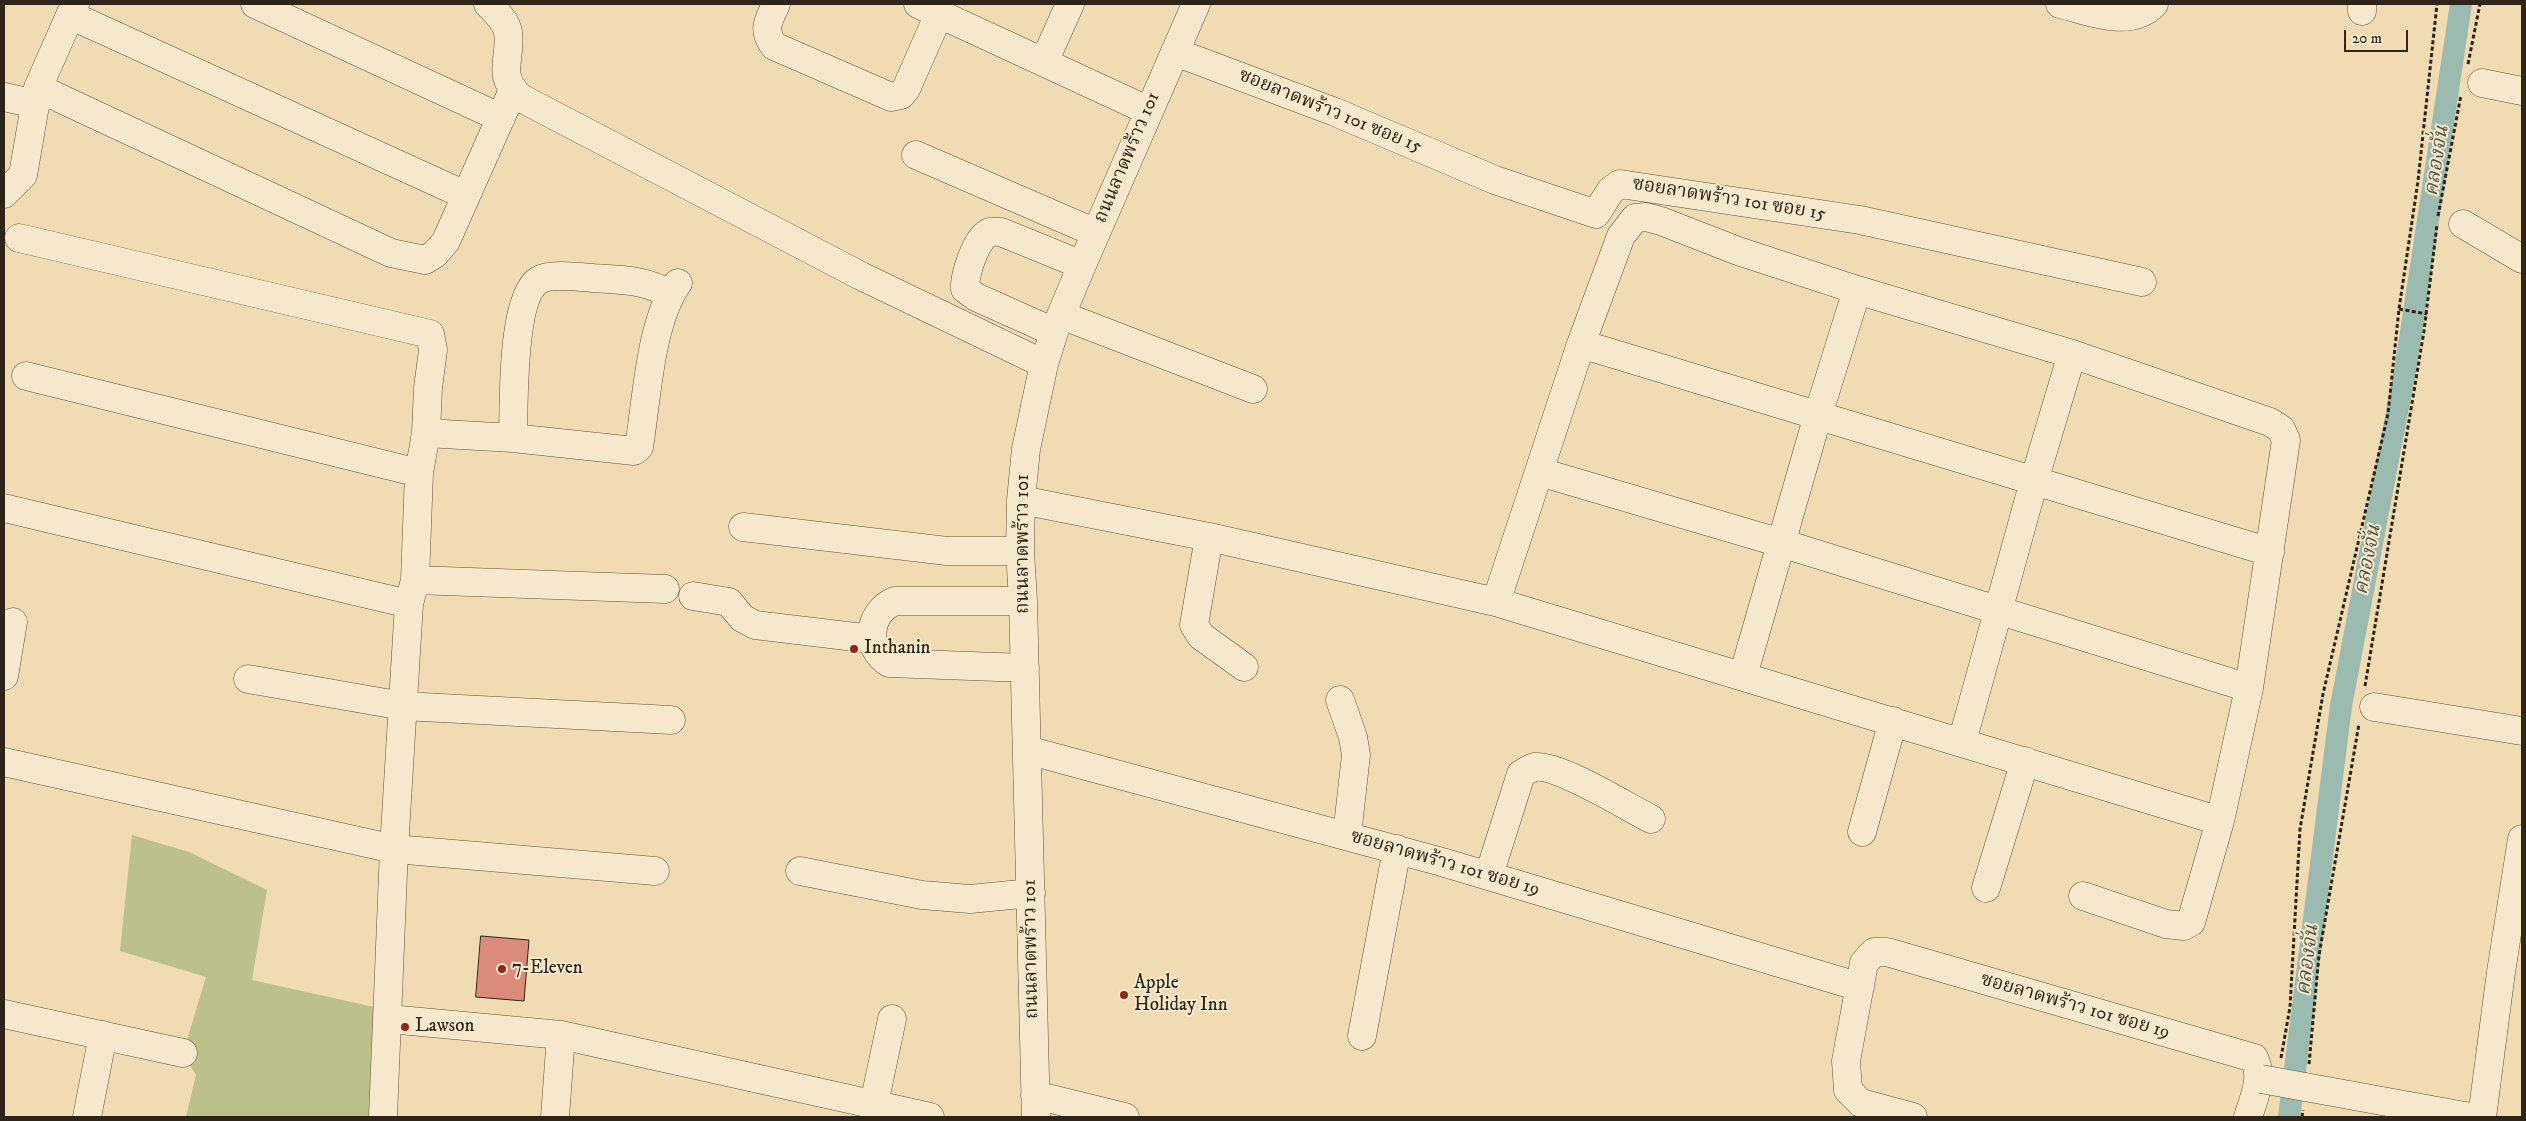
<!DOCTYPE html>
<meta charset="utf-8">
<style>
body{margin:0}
#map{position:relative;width:2526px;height:1121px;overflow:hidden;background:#f1dbb2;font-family:"IM FELL DW Pica",serif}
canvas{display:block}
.frame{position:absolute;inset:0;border:5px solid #2f2418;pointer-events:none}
.scale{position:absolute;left:2344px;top:30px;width:64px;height:22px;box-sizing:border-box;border:2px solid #2f2418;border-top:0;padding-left:6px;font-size:15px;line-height:18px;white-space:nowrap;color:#2f2418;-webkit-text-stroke:4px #f6e8cd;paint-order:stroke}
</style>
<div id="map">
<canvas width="2526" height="1121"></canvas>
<div class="frame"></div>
<div class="scale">20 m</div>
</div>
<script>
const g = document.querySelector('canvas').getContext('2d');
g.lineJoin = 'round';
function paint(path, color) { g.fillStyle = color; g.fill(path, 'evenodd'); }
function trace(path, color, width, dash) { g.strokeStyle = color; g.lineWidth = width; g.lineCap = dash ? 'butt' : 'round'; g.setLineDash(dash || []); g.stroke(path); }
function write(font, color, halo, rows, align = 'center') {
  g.font = font + ' "IM FELL DW Pica","Noto Serif Thai",serif'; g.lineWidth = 4; g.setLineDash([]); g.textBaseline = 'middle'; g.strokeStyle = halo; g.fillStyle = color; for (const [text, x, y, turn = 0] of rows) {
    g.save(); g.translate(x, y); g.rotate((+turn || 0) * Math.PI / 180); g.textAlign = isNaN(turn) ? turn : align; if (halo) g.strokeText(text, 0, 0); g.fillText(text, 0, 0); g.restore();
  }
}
paint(new Path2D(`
 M132,835L189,852L267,890L252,980L383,1009L375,1117H186L196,1075L183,1053L206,977L120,951Z`), '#bcc08b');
trace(new Path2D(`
 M2289,1117L2341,706L2406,365L2461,4`), '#9bbbb0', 22);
const building = new Path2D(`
 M481,936L529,940L524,1001L476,997Z`);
paint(building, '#da8b7b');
trace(building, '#2f2418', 1);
const minor = new Path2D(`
 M255,4L501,118
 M488,4C496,12 506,21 508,32C512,60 495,74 521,98L861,276L1044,364
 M776,4C768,22 762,29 774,46L891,97L901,95L906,89L939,14
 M918,4L1149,111
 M2060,4C2090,11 2129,29 2154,4
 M2362,11V4
 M70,15L465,195
 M1175,52L1335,112L1495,180L1596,214L1611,190L1620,184L1860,220L2142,282
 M1044,62L1070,4
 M2482,83L2522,91
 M38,88L391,253L425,260L435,254L446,241L513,90
 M4,97L36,104
 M916,155L1096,233
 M4,194L23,175L38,88L75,4
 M2463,224L2522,259
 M19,238L430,334L433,350L428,388L426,433L419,473L415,580L409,604L394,849L383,1117
 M1061,315L1253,389
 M1054,332L976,297L965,289C964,276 976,237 990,232C993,231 998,232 1001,232L1082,265
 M1581,344L2270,552
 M26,376L419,473
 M426,433L513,438L634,451L639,447C647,398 650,322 678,283
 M513,438C514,406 511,297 539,280C551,273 579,277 592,278C619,280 646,279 669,294
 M1540,472L1781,543L2249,688
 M1021,500L1209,537L1496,602L2220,821
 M4,508L409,604
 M743,527L947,551H1020
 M1209,537L1194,625L1201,636L1244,667
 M415,580L665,589
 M693,596L729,602L742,618L755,625L872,639
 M1023,601H895C868,612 864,648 889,663L1025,668
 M1496,602L1581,344L1621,236L1635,218L1646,217L1661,221L1738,251L1857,290L2072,354L2270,422L2281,429L2286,440L2249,688L2220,821L2191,922L2184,926L2166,924L2083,896
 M4,676L13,622
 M1743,676L1818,415L1857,290
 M248,679L403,706L671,720
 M1340,700L1353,737L1356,755L1347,835
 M2374,707L2522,731
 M1962,742L2034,481L2072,354
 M1027,750L1442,862L1860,987
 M4,762L394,849L655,871
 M1862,832L1893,721
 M800,871L922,895L970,899L1031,893
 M1489,875L1521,774C1525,772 1530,768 1535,767C1559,764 1627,807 1651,819
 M1986,888L2025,761
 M4,1014L183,1053
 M389,1019L561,1035L930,1117
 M1362,1036L1397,849
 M2305,1087L2470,1117
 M1035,1095L1125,1117
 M874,1104L892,1019
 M87,1117L103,1035
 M555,1117L561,1035
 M1036,1117L1023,601L1020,551L1021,500L1026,449L1044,364L1054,332L1082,265L1196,4
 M1913,1117L1861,1103L1848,1090L1846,1061L1864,963L1874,952H1887L2254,1058C2264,1077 2254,1098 2248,1117
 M2482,1117L2501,972L2522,839`);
trace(minor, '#60523e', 29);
trace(new Path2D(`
 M2468,64L2480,4
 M2438,216L2461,95
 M2399,309L2427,314
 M2365,686L2424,331L2437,225
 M2281,1058L2290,1007L2300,829L2323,694L2388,414L2399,309L2418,181L2437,4
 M2309,1064L2319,955L2359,724
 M2302,1117L2303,1110`), '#2f2418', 3, [4, 2.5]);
trace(minor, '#f6e8cd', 28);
const minorBridge = new Path2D(`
 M2261,1079L2305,1087`);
trace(minorBridge, '#60523e', 29, []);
trace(minorBridge, '#f6e8cd', 28);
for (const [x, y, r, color] of [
 [854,649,5,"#8f2418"],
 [502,969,5,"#8f2418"],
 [1124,995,5,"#8f2418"],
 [405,1027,5,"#8f2418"]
]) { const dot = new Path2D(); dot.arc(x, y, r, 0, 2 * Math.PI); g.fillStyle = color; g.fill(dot); trace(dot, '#f6e8cd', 2); }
write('19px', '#2f2418', '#f6e8cd', [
 ["ซอยลาดพร้าว 101 ซอย 15",1330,112,22],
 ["ถนนลาดพร้าว 101",1128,158,-67],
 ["ซอยลาดพร้าว 101 ซอย 15",1729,200,9],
 ["ถนนลาดพร้าว 101",1024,544,-90],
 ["ซอยลาดพร้าว 101 ซอย 19",1445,864,16],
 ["ถนนลาดพร้าว 101",1032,949,-91],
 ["ซอยลาดพร้าว 101 ซอย 19",2075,1007,16]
]);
write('19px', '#2f2418', '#f6e8cd', [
 ["Inthanin",864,649],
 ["7-Eleven",512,969],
 ["Apple",1134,984],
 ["Holiday Inn",1134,1006],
 ["Lawson",415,1027]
], 'left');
write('italic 20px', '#4f5146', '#f6e8cd', [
 ["คลองจั่น",2438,161,-81],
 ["คลองจั่น",2369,560,-79],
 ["คลองจั่น",2309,960,-83]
]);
</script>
